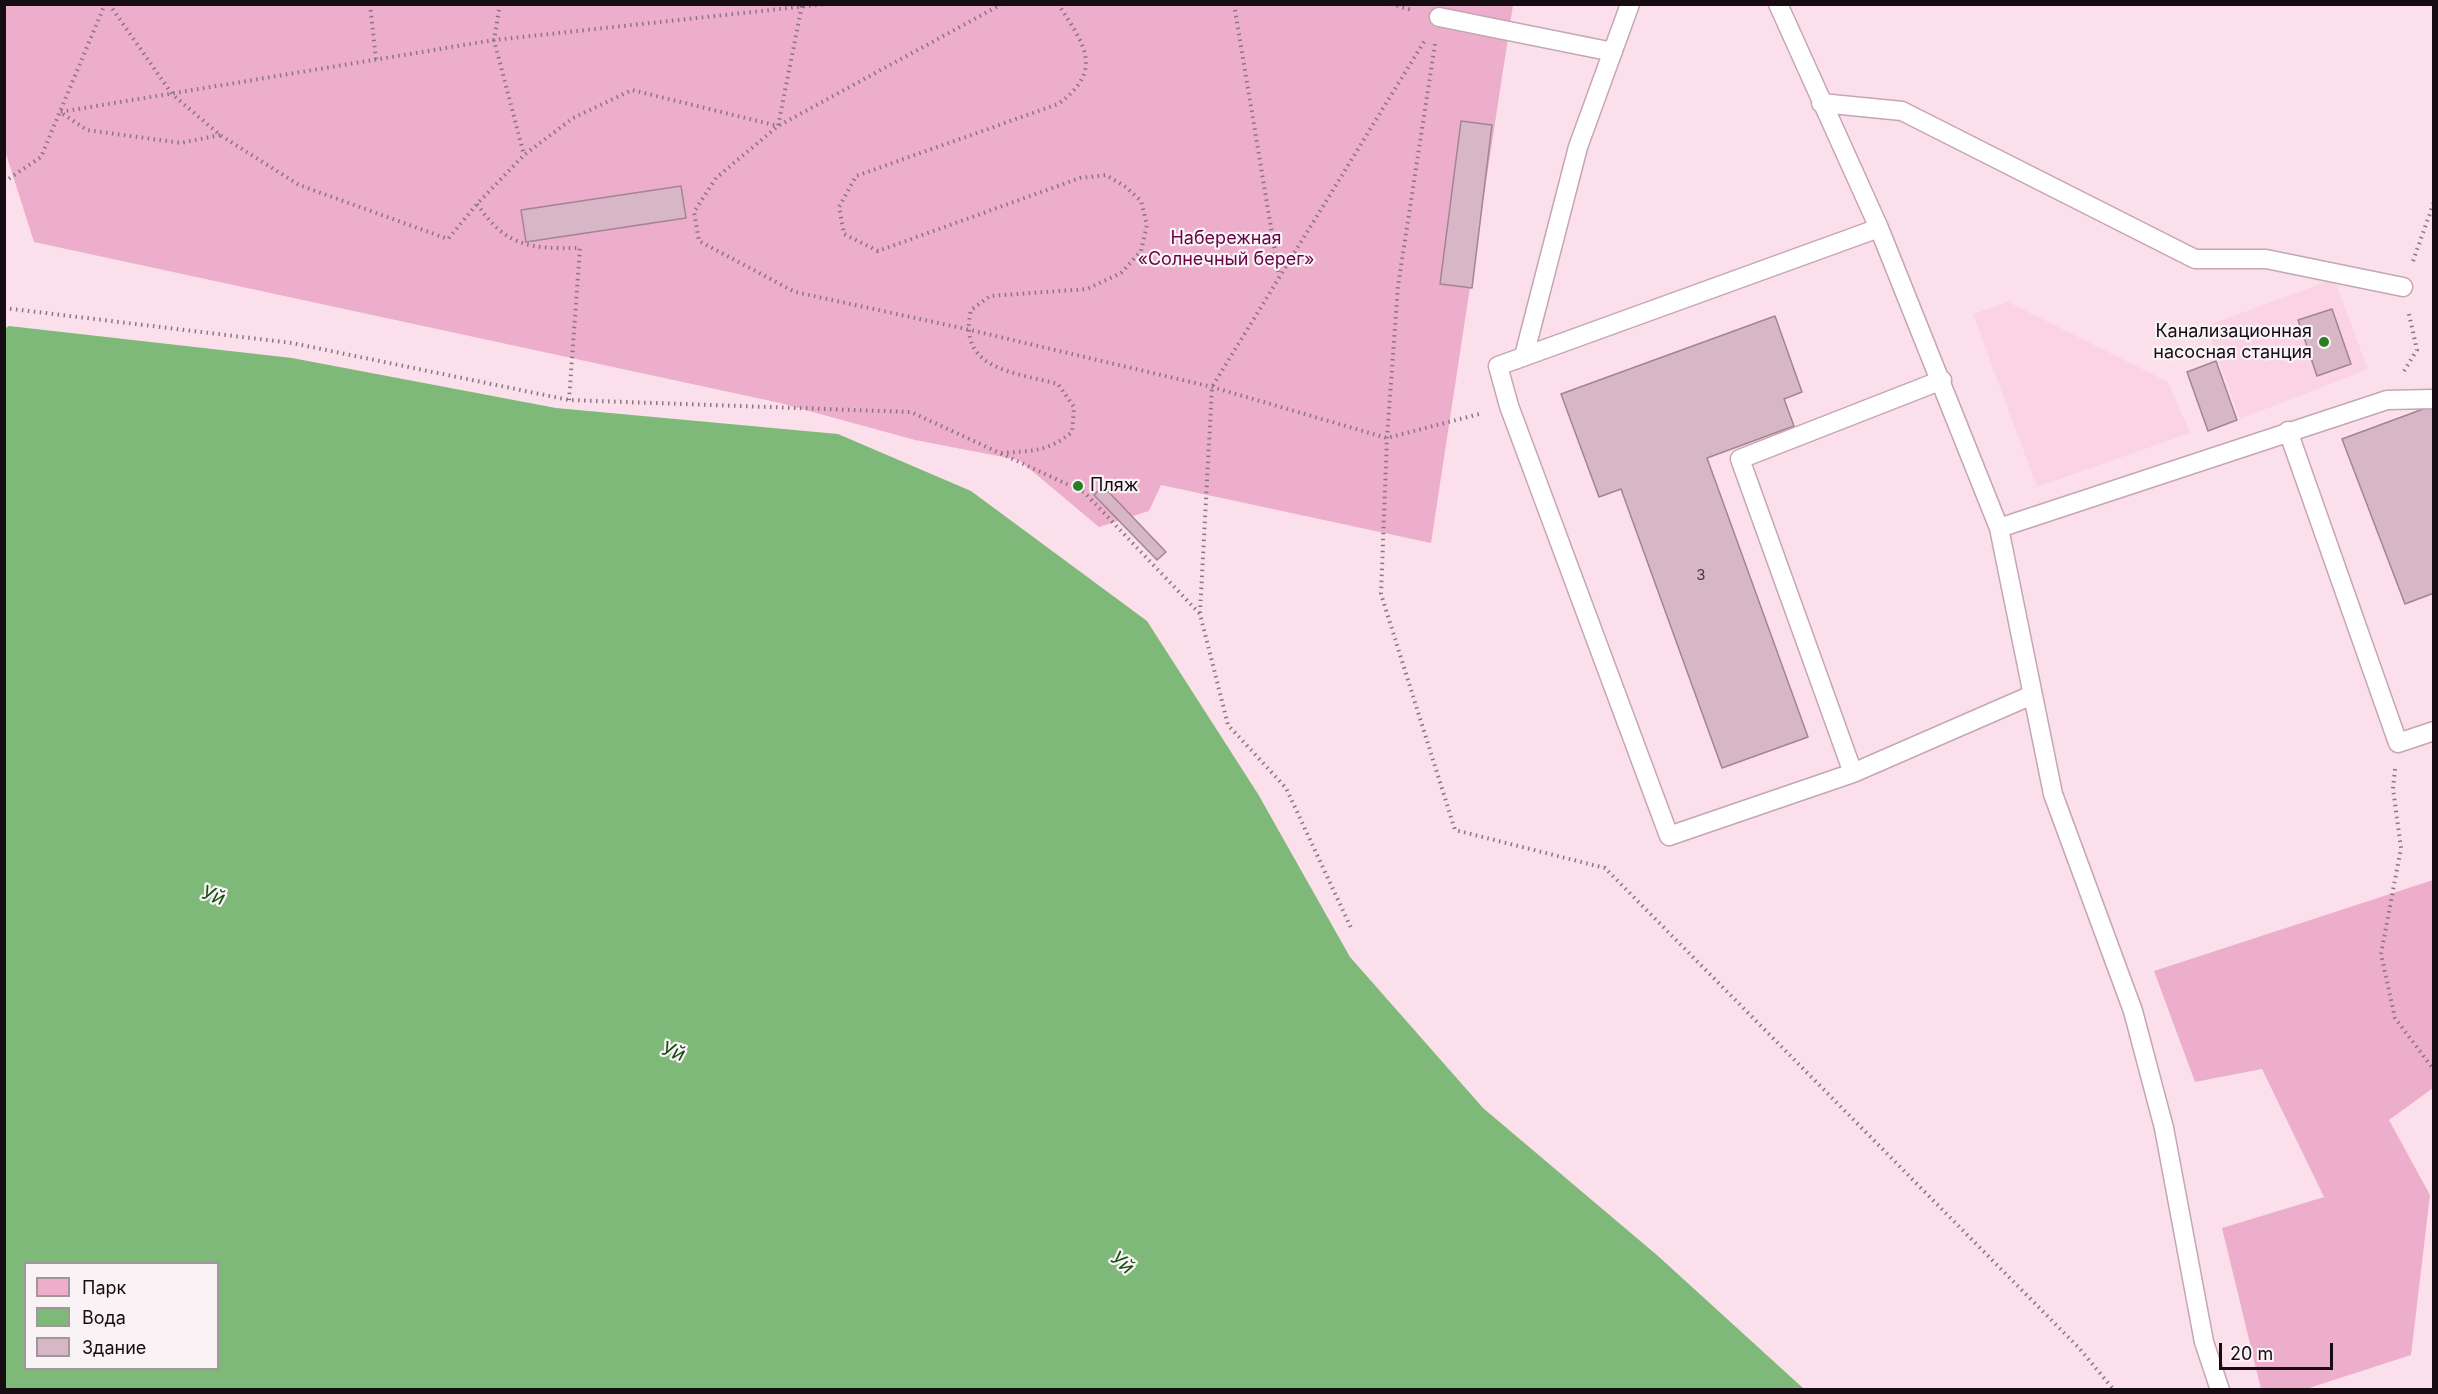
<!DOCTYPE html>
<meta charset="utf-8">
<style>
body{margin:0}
#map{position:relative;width:2438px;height:1394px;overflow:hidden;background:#fbe0ec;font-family:Inter,sans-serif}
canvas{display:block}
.frame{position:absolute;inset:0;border:6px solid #170c11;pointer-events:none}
.legend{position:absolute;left:24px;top:1262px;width:195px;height:108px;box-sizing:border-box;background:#faf3f6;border:2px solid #9f979a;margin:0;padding:8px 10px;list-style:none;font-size:18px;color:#170c11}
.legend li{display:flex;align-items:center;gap:12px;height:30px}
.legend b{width:30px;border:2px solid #9f979a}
.scale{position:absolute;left:2219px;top:1343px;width:114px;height:27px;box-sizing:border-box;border:3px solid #170c11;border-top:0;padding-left:8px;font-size:18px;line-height:21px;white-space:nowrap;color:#170c11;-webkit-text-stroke:4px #faf3f6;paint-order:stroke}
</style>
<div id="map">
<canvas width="2438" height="1394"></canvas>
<div class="frame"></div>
<ul class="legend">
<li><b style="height:16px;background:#ecaecb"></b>Парк</li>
<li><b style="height:16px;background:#7fb979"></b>Вода</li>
<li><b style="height:16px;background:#d7b6c5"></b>Здание</li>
</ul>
<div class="scale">20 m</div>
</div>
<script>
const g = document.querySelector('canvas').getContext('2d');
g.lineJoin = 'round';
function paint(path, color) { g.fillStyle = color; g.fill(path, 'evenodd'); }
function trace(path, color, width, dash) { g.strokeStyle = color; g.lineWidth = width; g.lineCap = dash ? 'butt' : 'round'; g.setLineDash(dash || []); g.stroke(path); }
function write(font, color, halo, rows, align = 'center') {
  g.font = font + ' Inter,sans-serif'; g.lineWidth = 4.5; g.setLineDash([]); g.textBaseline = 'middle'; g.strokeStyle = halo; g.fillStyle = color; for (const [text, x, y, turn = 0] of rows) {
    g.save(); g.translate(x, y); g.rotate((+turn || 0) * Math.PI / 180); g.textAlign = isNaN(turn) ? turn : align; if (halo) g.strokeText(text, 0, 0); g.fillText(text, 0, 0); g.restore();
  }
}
paint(new Path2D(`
 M2334,279L2368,369L2240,419L2206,326Z
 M2008,302L2168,382L2190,433L2037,487L1973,314Z`), '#fcd2e5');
paint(new Path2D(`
 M4,5H1513L1431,543L1161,485L1149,511L1099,527L1019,460L915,440L780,403L34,242L5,151Z
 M2433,880V1088L2389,1120L2430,1195L2411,1355L2306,1389H2261L2222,1228L2324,1197L2262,1069L2195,1082L2154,971Z`), '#ecaecb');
paint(new Path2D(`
 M9,326L292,358L556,408L838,434L971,491L1147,621L1258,794L1350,957L1483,1108L1658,1256L1804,1389H5L4,329ZM26,1264H218V1368H26Z`), '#7fb979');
const building = new Path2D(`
 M1461,121L1492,125L1472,288L1440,284Z
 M681,186L686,218L526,242L521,210Z
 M2332,309L2351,364L2317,376L2298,320Z
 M1775,316L1802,392L1784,399L1794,426L1707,458L1808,737L1722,768L1621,489L1599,497L1561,394Z
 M2216,361L2237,420L2208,431L2187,372Z
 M2434,405V593L2405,604L2342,439Z
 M1103,486L1166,552L1157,560L1094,495Z`);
paint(building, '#d7b6c5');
trace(building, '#a38492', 1.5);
const service = new Path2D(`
 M1778,4L1879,228L1999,528L2053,794L2133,1011L2164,1128L2204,1342L2220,1390
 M1439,17L1613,52
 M1821,103L1902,111L2195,259H2266L2403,287
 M1879,228L1498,366L1509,406L1669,836L1853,773L2032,695
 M1524,356L1578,147L1630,4
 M2288,431L2398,743L2434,731
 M1999,528L2387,400L2434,399
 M1853,773L1740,459L1942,380`);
trace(service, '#c6a5b4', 21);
trace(new Path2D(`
 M109,4L172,94L220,135L299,185L448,239L477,204L524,155L573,118L632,90L778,126L802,5
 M370,4L376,60
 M500,4L494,40L524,155
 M1002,4L778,126L716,178L694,212L699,241L795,292L966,329L1212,387L1387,438L1483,413
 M1234,4L1279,276
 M1391,4L1412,10
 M1435,44L1398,286L1387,438L1381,594L1455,830L1605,868L2079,1348L2114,1390
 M220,135L181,143L87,130L60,112L494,40L826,4
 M4,182L41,157L105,4
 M477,204C506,247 531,249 580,248L569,400
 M2413,261L2434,202
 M4,308L292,343L569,400L911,412L1084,492L1200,614L1228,725L1286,788L1352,930
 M2404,371L2417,350L2409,314
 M1001,453C1031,451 1048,452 1072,432L1074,407L1058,384C1014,372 957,370 971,310L990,296L1087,289L1121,273L1141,251L1147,225L1141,201L1126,187L1106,175L1080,178L878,251L844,234L839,207L856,176L1058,104C1105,70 1084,44 1058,4
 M1200,613L1212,387L1425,40
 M2395,769L2393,789L2401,848L2381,954L2395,1018L2434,1070`), '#89767f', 4, [1.5, 4.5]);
trace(service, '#fff', 18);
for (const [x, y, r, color] of [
 [2324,342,6,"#2d7d26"],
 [1078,486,6,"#2d7d26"]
]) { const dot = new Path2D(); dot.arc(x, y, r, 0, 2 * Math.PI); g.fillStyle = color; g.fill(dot); trace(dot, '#faf3f6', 2); }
write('15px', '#47363e', null, [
 ["3",1701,575]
]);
write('18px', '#670644', '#faf3f6', [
 ["Набережная",1226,239],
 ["«Солнечный берег»",1226,260]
]);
write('18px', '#170c11', '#faf3f6', [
 ["Канализационная",2312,332],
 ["насосная станция",2312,353],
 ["Пляж",1090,486,"left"]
], 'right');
write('italic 20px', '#144e0f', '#faf3f6', [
 ["Уй",213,896,19],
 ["Уй",673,1052,19],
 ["Уй",1122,1263,40]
]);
</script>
